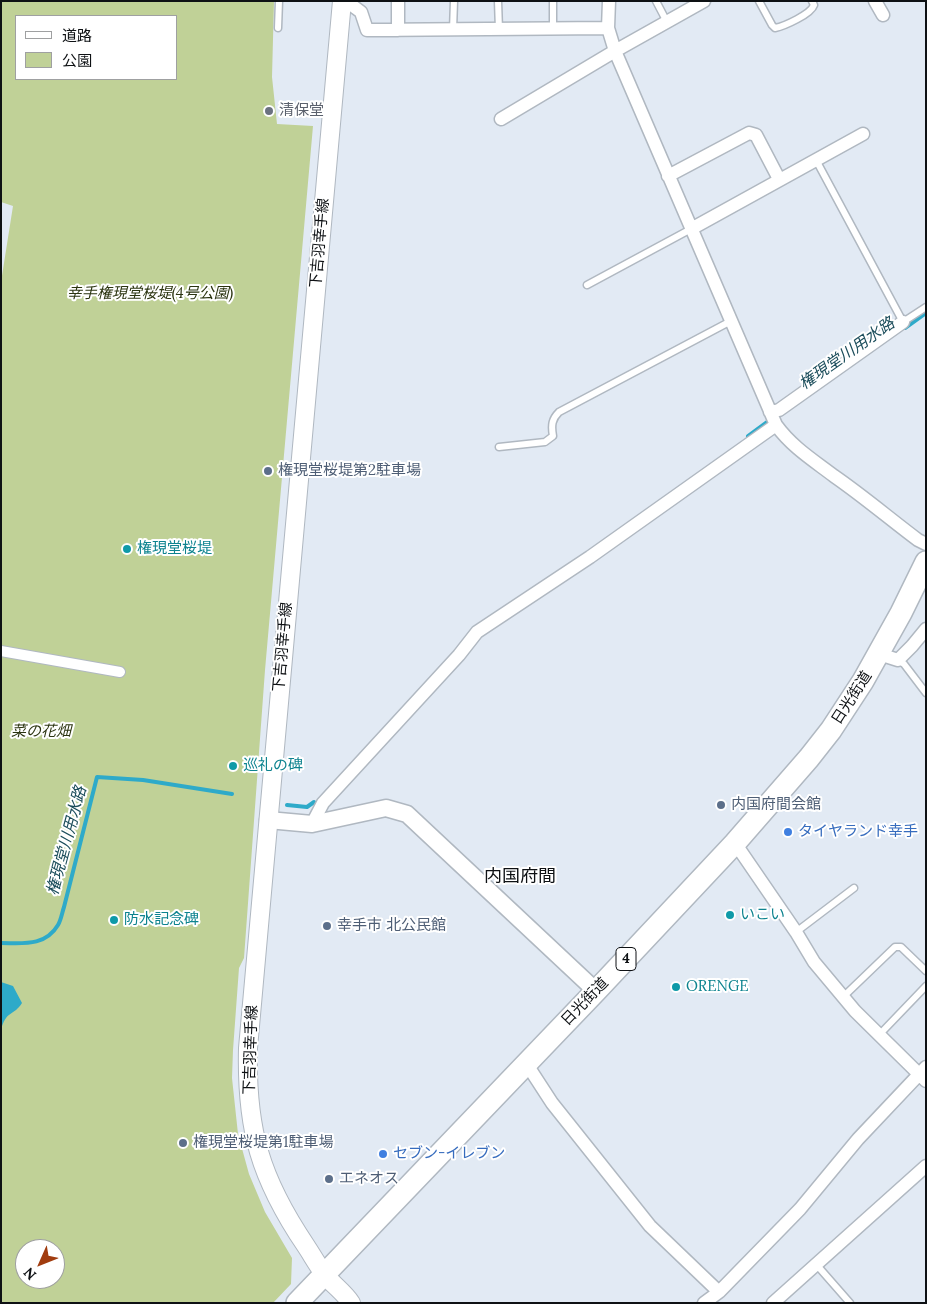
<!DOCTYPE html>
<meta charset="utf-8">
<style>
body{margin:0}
#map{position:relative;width:927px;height:1304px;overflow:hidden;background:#e2eaf4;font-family:Lora,"Noto Sans JP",serif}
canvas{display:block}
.frame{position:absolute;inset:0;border:2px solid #0e1114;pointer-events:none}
.legend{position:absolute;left:15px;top:15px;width:162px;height:65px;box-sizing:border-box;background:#fff;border:1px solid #9fa0a1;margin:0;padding:6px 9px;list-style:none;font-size:15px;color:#0e1114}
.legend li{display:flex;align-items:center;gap:10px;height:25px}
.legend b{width:25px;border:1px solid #9fa0a1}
.north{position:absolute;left:15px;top:1239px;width:50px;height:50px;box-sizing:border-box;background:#fff;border:1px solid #9fa0a1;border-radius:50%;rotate:226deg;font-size:14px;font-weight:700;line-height:20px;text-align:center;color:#0e1114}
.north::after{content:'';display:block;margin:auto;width:18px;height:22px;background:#a13c0f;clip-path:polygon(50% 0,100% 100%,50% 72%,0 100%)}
</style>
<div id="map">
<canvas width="927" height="1304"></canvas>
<div class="frame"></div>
<ul class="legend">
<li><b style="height:6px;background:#fff"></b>道路</li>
<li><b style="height:14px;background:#c0d197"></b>公園</li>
</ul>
<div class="north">N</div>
</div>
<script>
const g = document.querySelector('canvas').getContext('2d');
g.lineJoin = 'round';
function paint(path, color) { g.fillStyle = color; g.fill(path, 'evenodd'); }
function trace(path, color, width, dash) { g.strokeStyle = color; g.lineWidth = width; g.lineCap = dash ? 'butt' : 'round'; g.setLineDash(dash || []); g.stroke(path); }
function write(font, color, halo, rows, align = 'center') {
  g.font = font + ' Lora,"Noto Sans JP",serif'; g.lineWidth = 4; g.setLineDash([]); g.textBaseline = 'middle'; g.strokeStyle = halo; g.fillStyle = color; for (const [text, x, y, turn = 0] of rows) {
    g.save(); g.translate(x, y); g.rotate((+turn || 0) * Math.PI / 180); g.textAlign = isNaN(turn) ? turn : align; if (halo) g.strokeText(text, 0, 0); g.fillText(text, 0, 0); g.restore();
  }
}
paint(new Path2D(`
 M1,1H274L272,77L277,124L313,126L265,670L244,958L239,968L233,1050L232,1078L238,1134L249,1174L265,1212L292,1258L291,1284L273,1303H1V282L13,206L1,202ZM16,16H176V79H16ZM25,1249H55V1279H25Z`), '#c0d197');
paint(new Path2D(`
 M1,982L13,986L22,1003C14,1016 6,1010 1,1030Z`), '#2eaac9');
trace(new Path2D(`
 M905,328L926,313
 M748,436L767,422
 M287,805L307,807L314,802
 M1,943C22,943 45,947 58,925C61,920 62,913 64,907L97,777L143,780L232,794`), '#2eaac9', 4);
const service = new Path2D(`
 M498,1L499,30
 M656,1L667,22
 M759,1L772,25L775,28C785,26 811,14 814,5L812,1
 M278,28L279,1
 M553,29V1
 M453,30L454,1
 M816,160L903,322L926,307
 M587,285L691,229
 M499,447L545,442L553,436C551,425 552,419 559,412L731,321
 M898,660L904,664L926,693
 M796,932L854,888
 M843,997L895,947H901L926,971
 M879,1035L926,986
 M815,1263L850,1303`);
const pedestrian = new Path2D(`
 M1,651L120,672`);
const minor = new Path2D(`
 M346,1L361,12L367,30L608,28
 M398,1V30
 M609,1L608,28L615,51L776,425C792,447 813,460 834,476C863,496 890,519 918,540L926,544
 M875,1L883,15
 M501,119L615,51L704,1
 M668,176L749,133L756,135L779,179
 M691,229L863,134
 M770,412L779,410L903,322
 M879,654L898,660L912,646L926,629
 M312,824L323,803L459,655L477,632L590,557L776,425
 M735,843L796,932L814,962L855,1011L926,1081
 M526,1063L552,1103L650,1226L719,1292L800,1209L858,1139L926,1067
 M704,1303L719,1292
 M773,1303L926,1166`);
const tertiary = new Path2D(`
 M268,820L312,824L386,808L407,814L596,991`);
const secondary = new Path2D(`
 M342,1L248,1048C246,1129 260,1178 306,1246C312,1255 318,1266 325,1275C333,1285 344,1292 351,1303`);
const trunk = new Path2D(`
 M297,1303L596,991L735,843L809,758L831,730L863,681L901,613L926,562`);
trace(service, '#b0b8c1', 9);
trace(pedestrian, '#b0b8c1', 12);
trace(minor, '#b0b8c1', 15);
trace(tertiary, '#b0b8c1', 19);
trace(secondary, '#b0b8c1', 20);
trace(trunk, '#b0b8c1', 24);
trace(service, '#fff', 6);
trace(pedestrian, '#fff', 10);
trace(minor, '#fff', 12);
trace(tertiary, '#fff', 16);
trace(secondary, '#fff', 18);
trace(trunk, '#fff', 21);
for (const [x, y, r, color] of [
 [269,111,5,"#6b7280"],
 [268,471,5,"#5c6f8a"],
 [127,549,5,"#0f9aa8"],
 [233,766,5,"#0f9aa8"],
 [721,805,5,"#5c6f8a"],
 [788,832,5,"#3f7fe0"],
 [730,915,5,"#0f9aa8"],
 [114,920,5,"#0f9aa8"],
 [327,926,5,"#5c6f8a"],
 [676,987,5,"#0f9aa8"],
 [183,1143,5,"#5c6f8a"],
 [383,1154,5,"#3f7fe0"],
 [329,1179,5,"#5c6f8a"]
]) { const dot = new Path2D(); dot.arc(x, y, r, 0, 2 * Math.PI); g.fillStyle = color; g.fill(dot); trace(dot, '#fff', 2); }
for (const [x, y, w] of [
 [626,959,20]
]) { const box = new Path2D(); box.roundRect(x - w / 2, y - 11.5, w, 23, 4); g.fillStyle = '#fff'; g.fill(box); trace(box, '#0e1114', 1); }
write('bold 14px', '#0e1114', null, [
 ["4",626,959]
]);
write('15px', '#5b616d', '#fff', [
 ["清保堂",279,111]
], 'left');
write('15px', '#0e1114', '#fff', [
 ["下吉羽幸手線",320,243,-85],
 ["下吉羽幸手線",283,647,-85],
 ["日光街道",852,698,-57],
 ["日光街道",585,1002,-46],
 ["下吉羽幸手線",251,1050,-88]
]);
write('italic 15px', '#2b3410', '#fff', [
 ["幸手権現堂桜堤(4号公園)",150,294],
 ["菜の花畑",41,732]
]);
write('15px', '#4e5e75', '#fff', [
 ["権現堂桜堤第2駐車場",278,471],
 ["内国府間会館",731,805],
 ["幸手市 北公民館",337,926],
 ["権現堂桜堤第1駐車場",193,1143],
 ["エネオス",339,1179]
], 'left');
write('15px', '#0d838f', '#fff', [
 ["権現堂桜堤",137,549],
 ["巡礼の碑",243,766],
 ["いこい",740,915],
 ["防水記念碑",124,920],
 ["ORENGE",686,987]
], 'left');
write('15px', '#366cbe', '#fff', [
 ["タイヤランド幸手",798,832],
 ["セブン-イレブン",393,1154]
], 'left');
write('italic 16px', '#1a4c5a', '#fff', [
 ["権現堂川用水路",847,354,-35],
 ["権現堂川用水路",67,841,-75]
]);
write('18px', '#0e1114', '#fff', [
 ["内国府間",520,877]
]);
</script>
